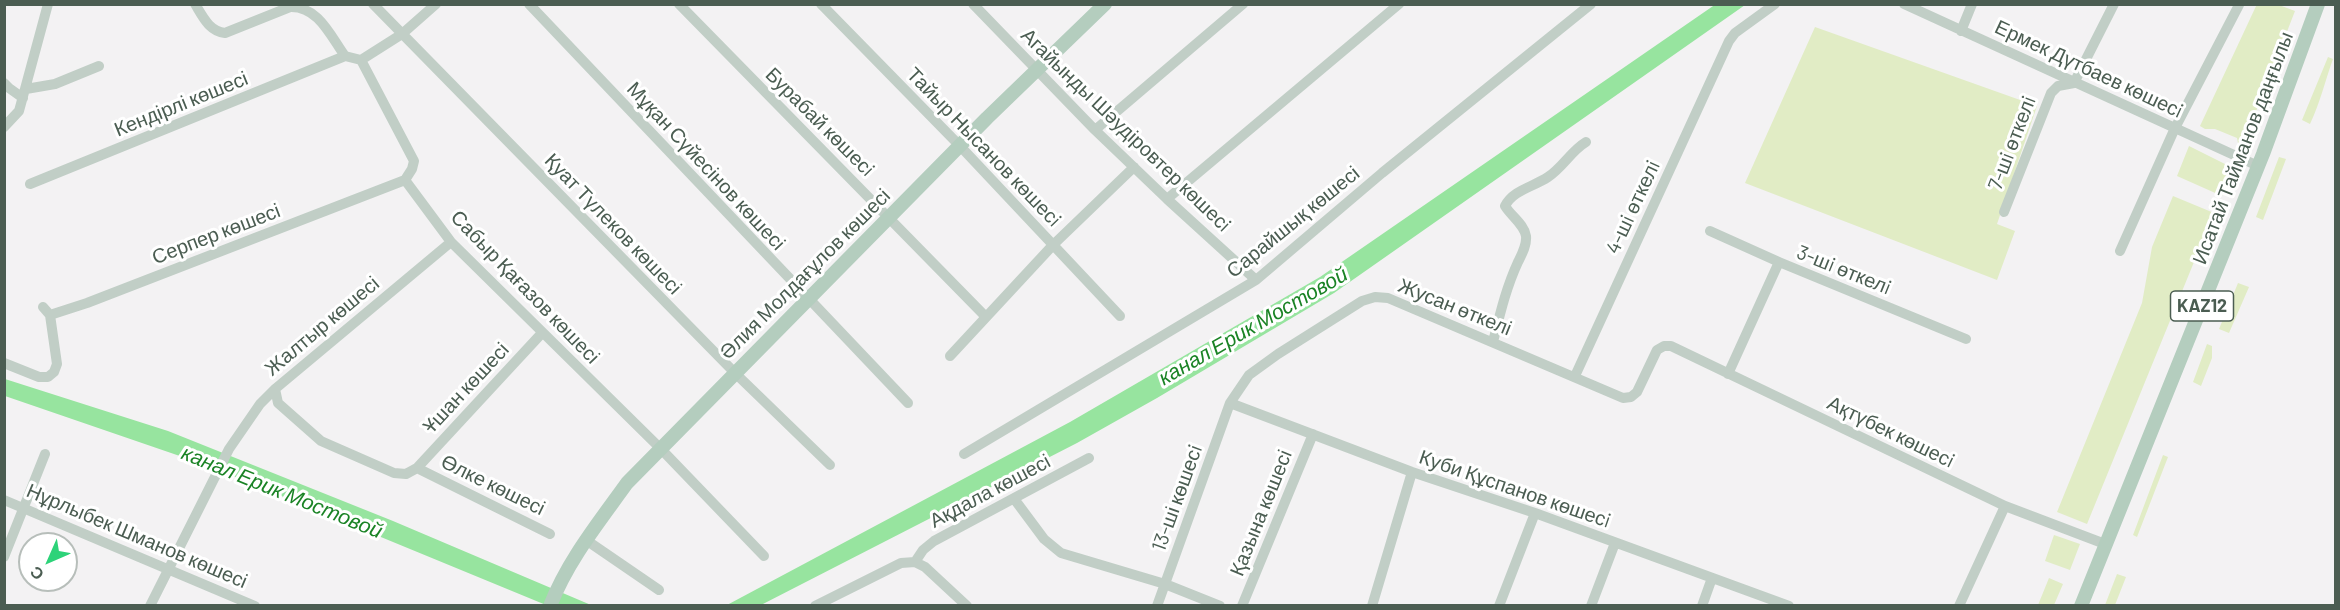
<!DOCTYPE html>
<meta charset="utf-8">
<style>
body{margin:0}
#map{position:relative;width:2340px;height:610px;overflow:hidden;background:#f3f2f3;font-family:Barlow,sans-serif}
canvas{display:block}
.frame{position:absolute;inset:0;border:6px solid #4b5d52;pointer-events:none}
.north{position:absolute;left:18px;top:532px;width:60px;height:60px;box-sizing:border-box;background:#fff;border:2px solid #b7beba;border-radius:50%;rotate:225deg;font-size:16px;font-weight:700;line-height:24px;text-align:center;color:#4b5d52}
.north::after{content:'';display:block;margin:auto;width:21px;height:27px;background:#2dd379;clip-path:polygon(50% 0,100% 100%,50% 72%,0 100%)}
</style>
<div id="map">
<canvas width="2340" height="610"></canvas>
<div class="frame"></div>
<div class="north">С</div>
</div>
<script>
const g = document.querySelector('canvas').getContext('2d');
g.lineJoin = 'round';
function paint(path, color) { g.fillStyle = color; g.fill(path, 'evenodd'); }
function trace(path, color, width, dash) { g.strokeStyle = color; g.lineWidth = width; g.lineCap = dash ? 'butt' : 'round'; g.setLineDash(dash || []); g.stroke(path); }
function write(font, color, halo, rows, align = 'center') {
  g.font = font + ' Barlow,sans-serif'; g.lineWidth = 6; g.setLineDash([]); g.textBaseline = 'middle'; g.strokeStyle = halo; g.fillStyle = color; for (const [text, x, y, turn = 0] of rows) {
    g.save(); g.translate(x, y); g.rotate((+turn || 0) * Math.PI / 180); g.textAlign = isNaN(turn) ? turn : align; if (halo) g.strokeText(text, 0, 0); g.fillText(text, 0, 0); g.restore();
  }
}
paint(new Path2D(`
 M2257,4L2279,5L2295,11L2243,145L2238,143L2237,138L2215,129H2205L2200,126Z
 M1815,27L2037,106L1997,224L2015,231L1997,280L1745,183Z
 M2328,57L2333,59C2325,81 2320,103 2310,124L2302,120Z
 M2189,146L2233,168L2222,196L2177,176Z
 M2279,157L2286,159L2263,220L2256,217Z
 M2173,196L2214,213L2087,524L2057,512L2142,303L2152,247Z
 M2238,283L2249,287L2229,333L2219,329Z
 M2207,344L2212,346V358L2201,386L2193,382Z
 M2163,455L2168,457L2137,537L2133,535Z
 M2054,535L2080,544L2070,570L2045,561Z
 M2117,574L2126,577L2115,605H2105Z
 M2049,578L2063,584L2054,605H2038Z`), '#e1ecc5');
paint(new Path2D(`
 M1716,4L1745,5L1334,293L1157,398L1077,443L761,605H727L1070,422L1320,277Z
 M5,379L168,431L393,521L591,605H546L206,465L5,396Z`), '#97e49f');
trace(new Path2D(`
 M195,4C203,17 209,31 225,33L290,7C318,6 330,35 345,56L361,60L414,161L412,169L405,180L451,242L661,449L764,556
 M373,4L735,373L830,465
 M529,4L908,403
 M679,4L985,316
 M821,4L960,146L1120,316
 M973,4L1095,130L1167,199L1256,280
 M1904,4L2258,166
 M1961,31L1972,4
 M361,60L402,34L436,4
 M4,83L9,88L23,98
 M26,89L55,84L99,66
 M4,127L19,111L48,4
 M1095,130L1243,4
 M30,184L345,56
 M1167,199L1399,4
 M2004,212L2051,93L2058,86L2074,83L2114,4
 M1710,231L1779,262L1966,339
 M2120,251L2175,128L2239,5
 M43,307L50,315L87,303L405,180
 M1493,342C1500,314 1506,288 1518,262C1522,254 1527,245 1526,236C1524,224 1511,216 1505,206C1513,190 1533,187 1548,177C1563,167 1571,151 1586,142
 M950,356L1053,245L1134,167
 M4,363L39,377H48L54,372L57,364L50,315
 M1728,374L1779,262
 M1575,376L1729,41L1735,33L1775,4
 M275,389L278,403L321,441L394,473L406,474L417,468L550,534
 M1230,403L1412,472L1535,513L1789,606
 M964,454L1256,280L1382,173L1591,4
 M417,468L542,333
 M4,500L255,606
 M1015,500L1044,539L1061,553L1165,584L1220,606
 M586,540L659,590
 M4,557L45,454
 M915,562L925,567L967,606
 M150,606L229,449L260,404L275,389L451,242
 M815,606L901,563L915,562L923,550L934,541L1089,458
 M1157,606L1230,403L1249,375L1278,354L1362,301L1375,297L1388,298L1623,398L1631,397L1637,392L1657,350L1664,346H1671L2005,506L2105,544
 M1242,606L1313,434
 M1372,606L1412,472
 M1499,606L1535,513
 M1591,606L1615,543
 M1702,606L1712,578
 M1959,606L2005,506`), '#c1cec6', 10);
trace(new Path2D(`
 M550,606C568,560 599,522 627,483L987,118L1105,4
 M2081,606L2263,154L2318,4`), '#b4cdbe', 14);
for (const [x, y, w] of [
 [2202,306,63]
]) { const box = new Path2D(); box.roundRect(x - w / 2, y - 15, w, 30, 4.5); g.fillStyle = '#fff'; g.fill(box); trace(box, '#4b5d52', 1.5); }
write('bold 18px', '#4b5d52', null, [
 ["KAZ12",2202,306]
]);
write('20px', '#4b5d52', '#fff', [
 ["Ермек Дүтбаев көшесi",2089,69,25],
 ["Кендірлі көшесі",181,104,-22],
 ["Бурабай көшесi",820,122,45],
 ["Агайынды Шәудіровтер көшесi",1126,130,44],
 ["7-шi өткелi",2012,143,-69],
 ["Тайыр Нысанов көшесi",984,147,46],
 ["Исатай Тайманов даңғылы",2243,148,-69],
 ["Мұқан Сүйесінов көшесі",706,166,47],
 ["4-шi өткелi",1633,207,-65],
 ["Сарайшық көшесі",1293,222,-39],
 ["Қуат Түлеков көшесі",613,224,46],
 ["Серпер көшесі",216,234,-21],
 ["3-шi өткелi",1844,270,22],
 ["Әлия Молдағұлов көшесі",805,274,-45],
 ["Сабыр Қағазов көшесі",525,287,46],
 ["Жусан өткелі",1455,307,22],
 ["Жалтыр көшесі",322,326,-40],
 ["Ұшан көшесі",466,388,-47],
 ["Ақтүбек көшесi",1891,432,26],
 ["Өлке көшесі",493,485,26],
 ["Куби Құспанов көшесi",1515,489,19],
 ["Ақдала көшесі",990,491,-28],
 ["13-ші көшесi",1177,498,-70],
 ["Қазына көшесі",1261,513,-68],
 ["Нұрлыбек Шманов көшесі",137,536,23]
]);
write('italic 21px', '#1a8325', '#fff', [
 ["канал Ерик Мостовой",1253,326,-30],
 ["канал Ерик Мостовой",282,492,22]
]);
</script>
